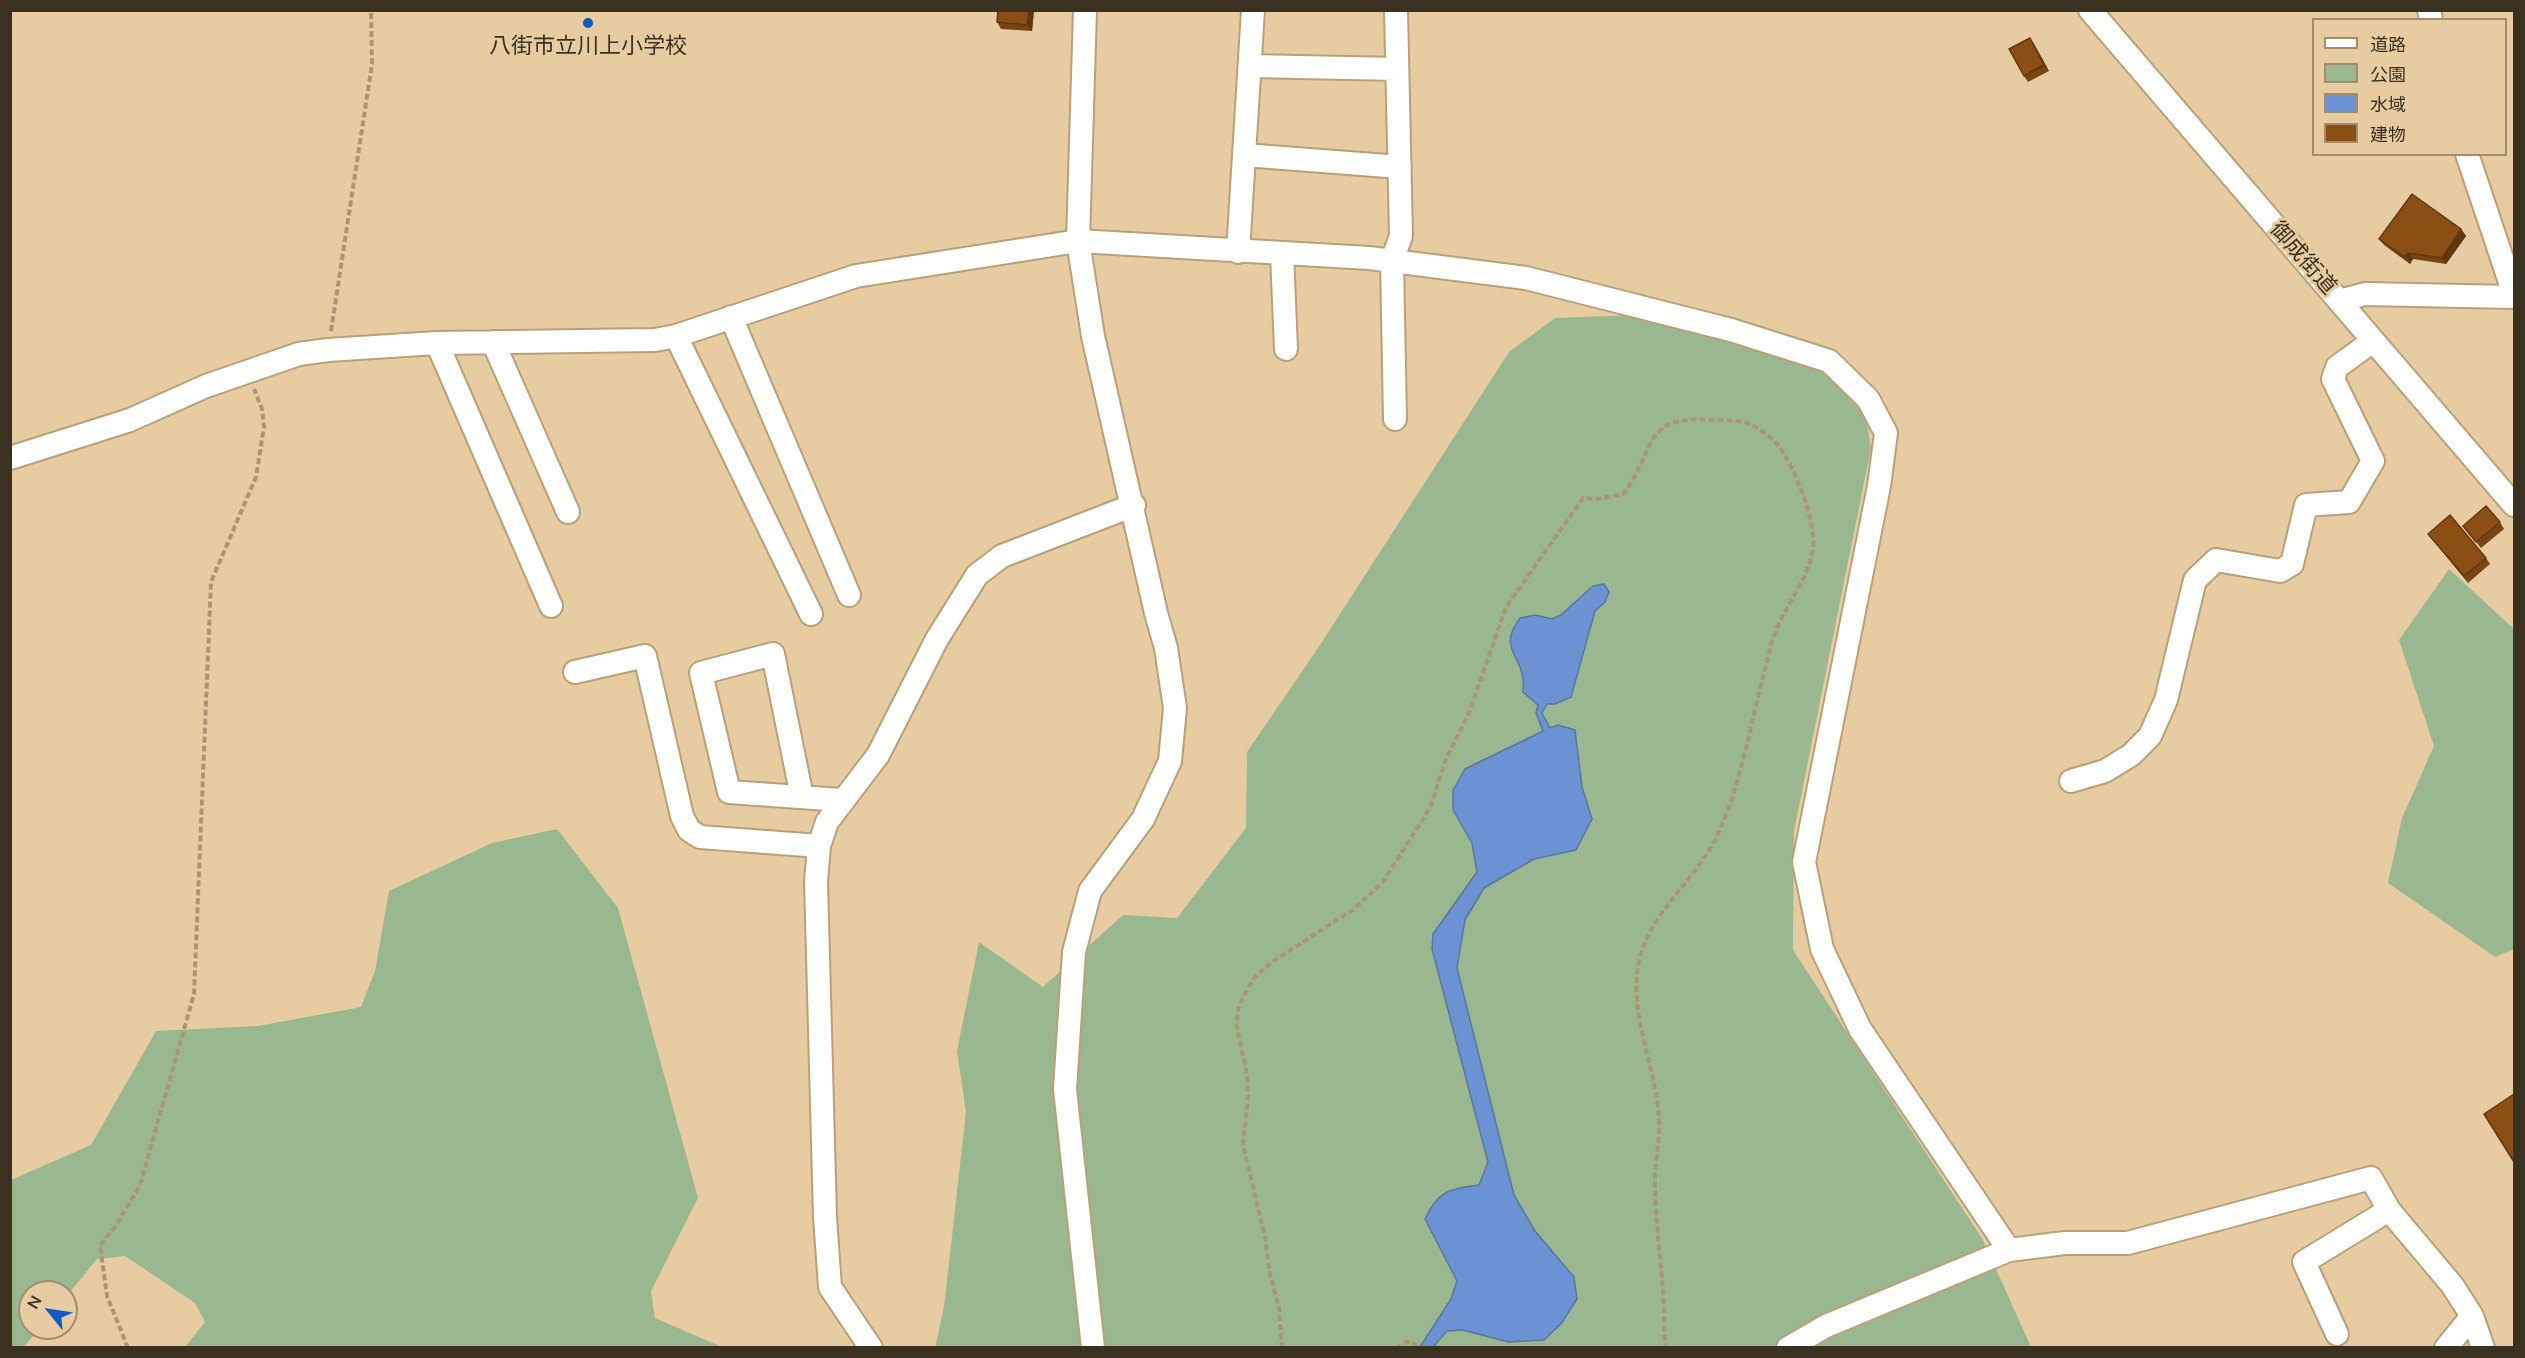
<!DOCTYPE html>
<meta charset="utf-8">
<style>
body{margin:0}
#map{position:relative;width:2525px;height:1358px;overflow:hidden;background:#e7cca1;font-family:Mulish,"Noto Sans JP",sans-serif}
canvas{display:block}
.frame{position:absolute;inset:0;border:12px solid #3b3120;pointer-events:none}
.legend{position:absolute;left:2312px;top:18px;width:195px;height:138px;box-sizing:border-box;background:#e7cca1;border:2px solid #a28e6d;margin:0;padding:8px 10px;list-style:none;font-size:18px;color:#3b3120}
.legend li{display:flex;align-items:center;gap:12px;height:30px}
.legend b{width:30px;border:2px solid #a28e6d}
.north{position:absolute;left:18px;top:1280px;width:60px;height:60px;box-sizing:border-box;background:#e7cca1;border:2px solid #a28e6d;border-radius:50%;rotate:300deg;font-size:16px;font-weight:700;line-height:24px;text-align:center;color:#3b3120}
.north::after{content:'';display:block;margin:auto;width:21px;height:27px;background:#0f5ac4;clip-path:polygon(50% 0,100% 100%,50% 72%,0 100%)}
</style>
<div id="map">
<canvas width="2525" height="1358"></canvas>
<div class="frame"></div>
<ul class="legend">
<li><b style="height:8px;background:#fff"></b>道路</li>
<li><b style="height:16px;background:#99b890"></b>公園</li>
<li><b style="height:16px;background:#6b93d3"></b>水域</li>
<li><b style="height:16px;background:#8b4f15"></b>建物</li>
</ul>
<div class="north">N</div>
</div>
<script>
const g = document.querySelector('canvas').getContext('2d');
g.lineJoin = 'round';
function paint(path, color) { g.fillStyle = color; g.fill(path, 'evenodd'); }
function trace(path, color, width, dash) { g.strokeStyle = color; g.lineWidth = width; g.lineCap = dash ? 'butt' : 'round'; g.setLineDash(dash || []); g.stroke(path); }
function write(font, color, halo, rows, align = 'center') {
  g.font = font + ' Mulish,"Noto Sans JP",sans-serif'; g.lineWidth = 6; g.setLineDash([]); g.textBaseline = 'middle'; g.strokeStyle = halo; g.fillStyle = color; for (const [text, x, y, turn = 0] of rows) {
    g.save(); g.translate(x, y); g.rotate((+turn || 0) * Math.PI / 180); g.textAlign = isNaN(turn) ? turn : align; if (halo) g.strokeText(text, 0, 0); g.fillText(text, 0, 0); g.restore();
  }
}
paint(new Path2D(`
 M1636,315L1827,372L1866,417L1871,448L1794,831L1793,950L1983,1240L2031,1347L935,1348L944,1307L966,1112L957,1051L979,942L1043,987L1123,915L1177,918L1246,828L1247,752L1320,645L1509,352L1555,318Z
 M2449,569L2514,629V949L2495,957L2388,883L2402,818L2434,746L2399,640Z
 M557,829L618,908L698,1198L651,1291L655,1318L722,1347H185L205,1322L195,1303L125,1256L97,1259L66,1297V1292H30V1328H41L23,1347H11V1180L91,1145L156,1031L258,1026L361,1007L375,971L389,891L492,843Z`), '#99b890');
const water = new Path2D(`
 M1604,584L1609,592L1605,602L1595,611L1571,697L1555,704H1547L1542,713L1550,728L1558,725L1575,730L1582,787L1592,819L1576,850L1534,859L1484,888L1465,920L1457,968L1514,1195L1535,1231L1574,1277L1577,1299L1561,1324L1544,1340L1508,1342L1463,1330L1447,1331L1433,1347H1420L1451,1299L1457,1281L1425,1219C1437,1192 1450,1188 1479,1185L1488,1162L1432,949L1433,934L1477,872L1472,843L1453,810V790L1465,769L1543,731L1536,713L1538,705L1523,692C1527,654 1495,652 1520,618L1535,615L1552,619L1561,615L1593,586Z`);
paint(water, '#6b93d3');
trace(water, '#5d769d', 1.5);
const minor = new Path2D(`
 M1085,10L1078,241L1093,336L1156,613L1166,648L1175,708L1170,761L1143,819L1090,891L1074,952L1065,1089L1093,1348
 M2090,10L2514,505
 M2429,10L2431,20
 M1250,66L1397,69
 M2467,154L2514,294
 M1244,155L1400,167
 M1238,252L1253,10
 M1282,254L1286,349
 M2339,301L2365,294L2514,297
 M731,317L849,595
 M676,336L811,614
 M493,342L568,512
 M437,343L551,606
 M1395,419L1392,261L1401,236L1396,10
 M10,458L130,420L206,386L299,354L328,350L437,343L655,340L676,336L856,276L1078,241L1369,258L1526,278L1731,330L1829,361L1868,399L1886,433L1879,486L1804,862L1822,949L1860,1029L2009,1250
 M575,672L645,656L682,816L689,830L700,837L819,846
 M2071,781L2105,771L2131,755L2150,736L2166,700L2195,580L2216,560L2280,571L2292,564L2306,505L2349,502L2373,461L2333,379L2337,367L2373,341
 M802,797L773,654L701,673L729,792L842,800
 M2337,1334L2304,1262L2389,1210
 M871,1348L830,1287L825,1217L816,881L819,846L827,822L878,755L937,639L977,575L1002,556L1134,505
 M1788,1348L1826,1326L2009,1250L2065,1243H2128L2371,1178L2389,1210L2452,1285L2472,1316L2483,1348
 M2446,1348L2472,1316`);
trace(minor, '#baa076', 26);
trace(new Path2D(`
 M331,331L372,64L371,10
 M128,1348L107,1296L100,1245L115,1227L140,1185L194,994L211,582L256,477L264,427L262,409L254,389
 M1282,1348L1279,1308L1270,1275L1265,1237L1243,1145L1248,1098L1247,1074L1236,1024L1239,1005L1253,979L1272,962L1354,909L1383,882L1430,808L1446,759L1469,713L1506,607L1583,498L1598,499L1623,494C1657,451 1640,415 1710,420C1722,421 1740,419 1750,424C1758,428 1772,438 1778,445C1795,467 1819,527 1812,554C1806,582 1785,606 1775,633C1771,641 1770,651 1767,661C1752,717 1742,781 1718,834C1697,879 1649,913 1639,961C1628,1014 1655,1064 1659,1116C1661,1137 1655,1158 1655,1180C1655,1217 1660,1253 1663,1290C1665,1309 1663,1328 1666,1348
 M1396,1348L1406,1342L1413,1343L1418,1348`), '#ab9674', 4, [6, 3]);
trace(minor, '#fff', 22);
paint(new Path2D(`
 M1034,10L1032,31L1001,29L997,22Z
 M2034,44L2049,71L2028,82L2024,76Z
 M2461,229L2466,236L2446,264L2413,259L2410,264L2384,245L2379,239Z
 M2500,522L2504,529L2481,548L2463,526Z
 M2428,534L2486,558L2490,564L2468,583Z`), '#784412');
paint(new Path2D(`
 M1029,10H1034L1032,31L1027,25Z
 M2030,38L2034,44L2049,71L2044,65Z
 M2461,229L2466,236L2446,264L2442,258Z
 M2408,253L2413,259L2410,264L2405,257Z`), '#61370f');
const building = new Path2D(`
 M998,10H1029L1027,25L997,22Z
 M2030,38L2044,65L2024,76L2009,49Z
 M2412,194L2461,229L2442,258L2408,253L2405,257L2379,239Z
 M2486,506L2500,522L2476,542L2463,526Z
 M2450,515L2486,558L2464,576L2428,534Z
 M2514,1094V1162L2484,1114Z`);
paint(building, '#8b4f15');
trace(building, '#61370f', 1.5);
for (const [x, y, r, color] of [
 [588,23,6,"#0f5ac4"]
]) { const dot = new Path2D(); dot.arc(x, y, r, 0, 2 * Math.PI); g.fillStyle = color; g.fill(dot); trace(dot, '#e7cca1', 2); }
write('22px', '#3b3120', '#e7cca1', [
 ["八街市立川上小学校",588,46]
]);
write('22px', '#3b3120', '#e7cca1', [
 ["御成街道",2303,258,49]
]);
</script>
